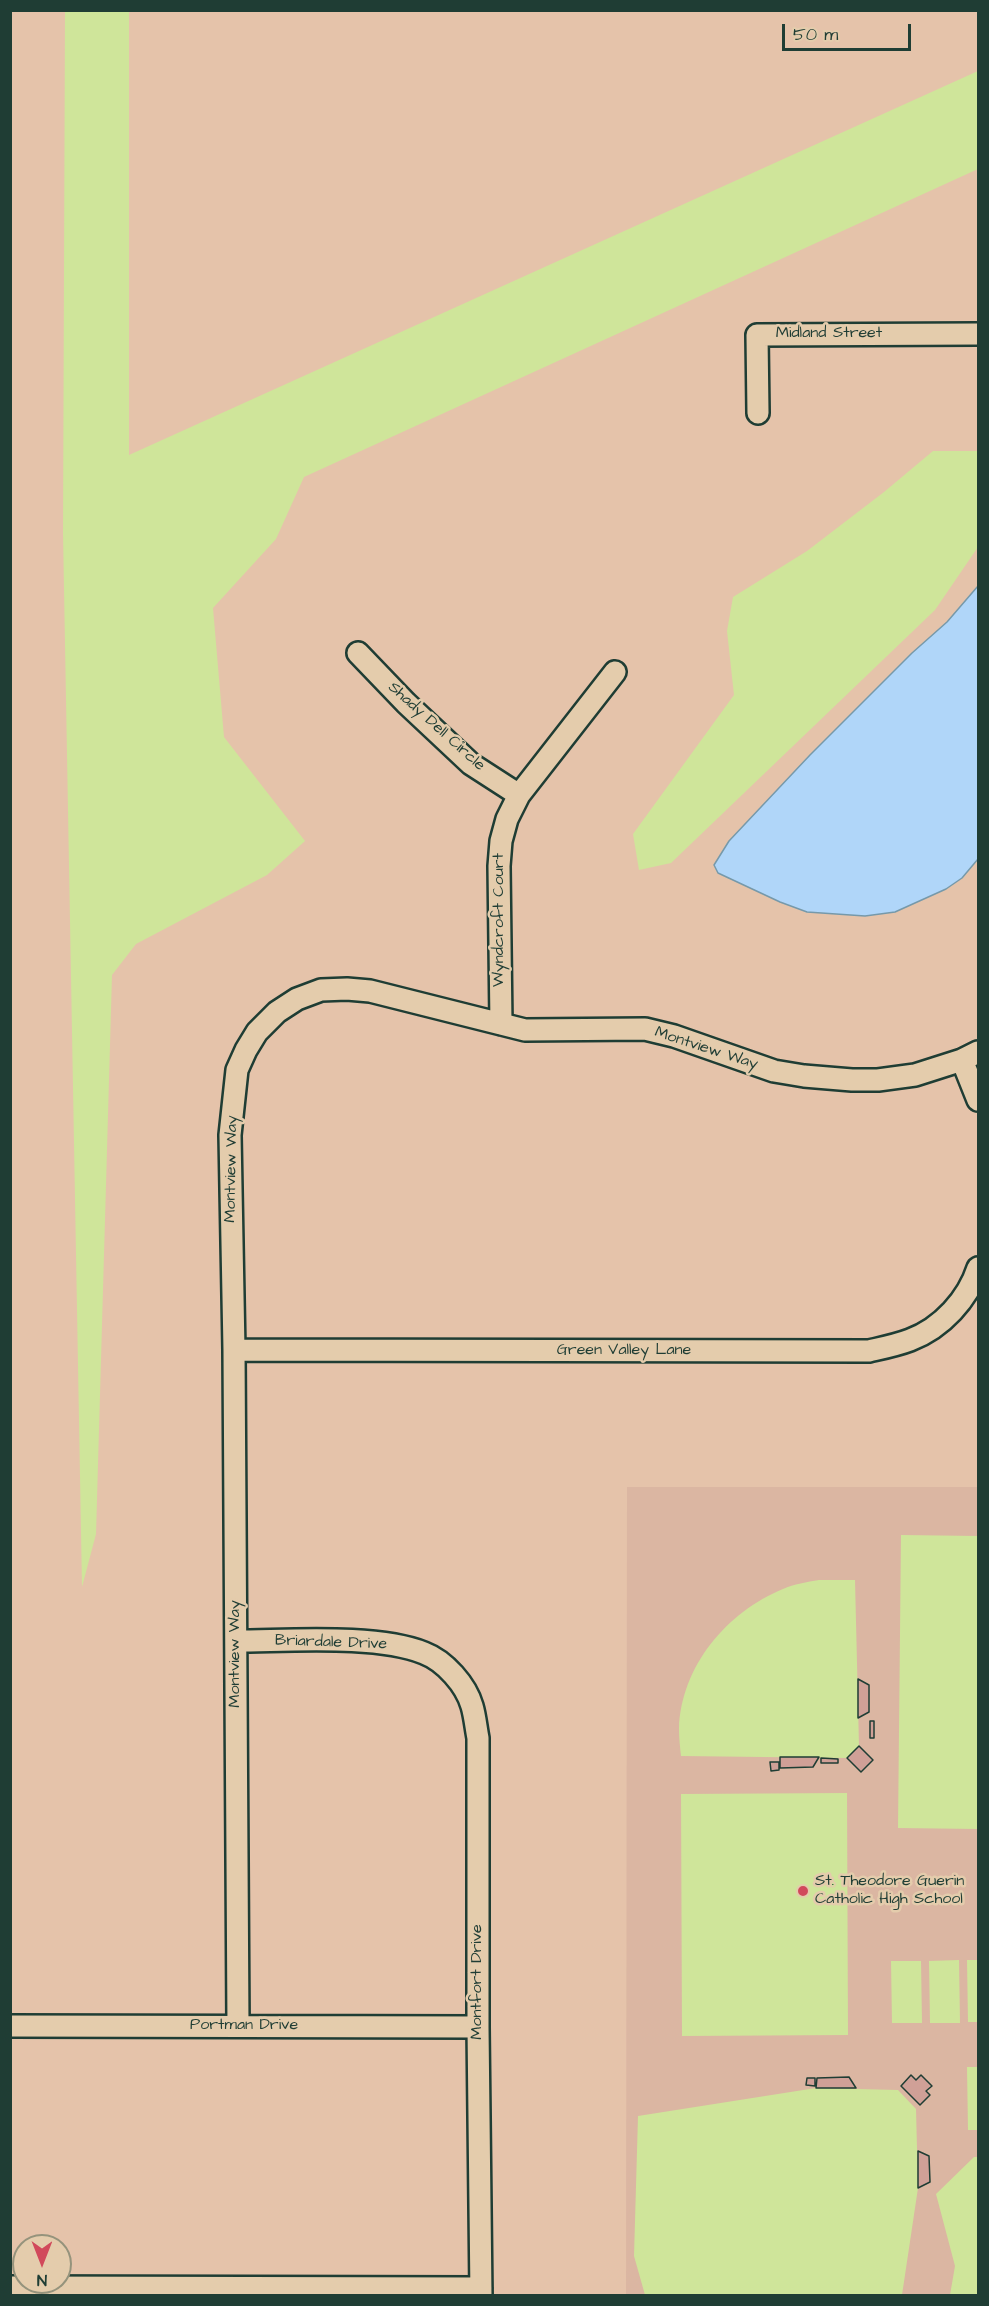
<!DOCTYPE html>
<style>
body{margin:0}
#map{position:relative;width:989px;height:2306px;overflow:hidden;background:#e5c3aa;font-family:"Architects Daughter",sans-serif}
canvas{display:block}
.frame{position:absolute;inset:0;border:12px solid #1f3d34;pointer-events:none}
.north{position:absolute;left:12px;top:2234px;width:60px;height:60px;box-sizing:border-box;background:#e4ccac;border:2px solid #95937c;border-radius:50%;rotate:180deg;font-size:16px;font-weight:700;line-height:24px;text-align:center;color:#1f3d34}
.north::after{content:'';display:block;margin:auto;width:21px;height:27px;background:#d1495b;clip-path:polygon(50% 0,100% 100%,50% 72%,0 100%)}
.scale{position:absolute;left:782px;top:24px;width:129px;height:27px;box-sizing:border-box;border:3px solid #1f3d34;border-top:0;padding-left:8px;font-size:18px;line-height:21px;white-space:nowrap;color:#1f3d34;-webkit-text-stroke:4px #e4ccac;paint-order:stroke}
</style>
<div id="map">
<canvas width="989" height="2306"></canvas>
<div class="frame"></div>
<div class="north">N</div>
<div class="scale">50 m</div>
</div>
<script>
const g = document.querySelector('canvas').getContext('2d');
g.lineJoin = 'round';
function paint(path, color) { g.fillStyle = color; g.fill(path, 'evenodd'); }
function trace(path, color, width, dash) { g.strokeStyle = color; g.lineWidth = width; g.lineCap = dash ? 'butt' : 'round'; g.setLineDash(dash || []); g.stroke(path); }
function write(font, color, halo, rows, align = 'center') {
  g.font = font + ' "Architects Daughter",sans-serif'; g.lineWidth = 5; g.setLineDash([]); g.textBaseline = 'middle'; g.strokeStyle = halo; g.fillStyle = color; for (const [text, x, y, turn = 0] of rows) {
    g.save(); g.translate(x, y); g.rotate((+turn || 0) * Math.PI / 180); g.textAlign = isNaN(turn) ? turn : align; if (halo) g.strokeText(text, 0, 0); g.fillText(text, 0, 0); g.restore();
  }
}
paint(new Path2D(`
 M627,1487H978V2295L626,2296Z`), '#dbb6a2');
paint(new Path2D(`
 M65,11H129V455L978,71V169L304,477L276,539L213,608L224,737L305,841L267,875L136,944L112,975L96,1534L82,1587L63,533Z
 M933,451H978V547L935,610L671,863L639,870L633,834L734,695L727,631L733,597L807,551L884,492Z
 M901,1535L978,1536V1829L898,1828Z
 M819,1580H855L859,1746L847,1758L681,1756C680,1747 679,1738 679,1729C681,1666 727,1612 783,1589C794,1584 807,1582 819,1580Z
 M847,1793L848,2035L682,2036L681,1794Z
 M959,1960L960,2023H930L929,1961Z
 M967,1960H978V2022H968Z
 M891,1961H921L922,2023H892Z
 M967,2067H978V2130H968Z
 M816,2088L898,2090L916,2109L918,2188L902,2295H645L634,2256L638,2116Z
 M974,2157H978V2295H950L955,2266L936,2194Z`), '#cfe59a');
const water = new Path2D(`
 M978,586V859L962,878L946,889L895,912L865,916L807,912L780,902L718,873L714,865L729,841L810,755L912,653L947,622Z`);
paint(water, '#b0d6f9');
trace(water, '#7699aa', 1.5);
const building = new Path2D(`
 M858,1679L869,1685V1712L858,1718Z
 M870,1721H874V1738H870Z
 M859,1746L873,1760L861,1772L847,1758Z
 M780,1757H819L813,1767L780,1768Z
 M821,1758L838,1759V1763H821Z
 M770,1762H779V1770L771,1771Z
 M911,2075L916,2080L921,2075L932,2086L926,2091L930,2095L920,2105L901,2086Z
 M849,2077L856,2088H816L817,2078Z
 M807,2078H815V2086L806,2085Z
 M918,2151L929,2156L930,2182L918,2188Z`);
paint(building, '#d0a097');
trace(building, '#1f3d34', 1.5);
const minor = new Path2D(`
 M758,413L757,335L978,334
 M358,653L406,703L471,764L519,795
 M501,1024L499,866L501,841L507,819L519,795L615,672
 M962,1060L978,1100
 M234,1350L869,1351C882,1348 897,1345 910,1340C942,1328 968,1299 978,1268
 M236,1641C288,1641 377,1634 424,1653C445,1661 466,1685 472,1706C475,1716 476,1728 478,1738V2027L481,2296
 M10,2026L478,2027
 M238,2026L234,1350L230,1135L237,1070L246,1050L257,1032L277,1012L297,999L321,990L347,989L370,991L525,1030L645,1029L674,1036L774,1071L804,1076L852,1080H878L915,1075L962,1060L978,1052
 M10,2287L481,2288`);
trace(minor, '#1f3d34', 26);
trace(minor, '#e4ccac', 21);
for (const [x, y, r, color] of [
 [803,1891,6,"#d1495b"]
]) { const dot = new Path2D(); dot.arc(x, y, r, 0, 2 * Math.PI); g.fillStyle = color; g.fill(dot); trace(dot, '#e4ccac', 2); }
write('16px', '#1f3d34', '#e4ccac', [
 ["Midland Street",829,334],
 ["Shady Dell Circle",436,727,42],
 ["Wyndcroft Court",500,920,-90],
 ["Montview Way",706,1049,18],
 ["Montview Way",232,1169,-89],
 ["Green Valley Lane",624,1351],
 ["Briardale Drive",331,1643,2],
 ["Montview Way",236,1654,-90],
 ["Montfort Drive",478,1982,-90],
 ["Portman Drive",244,2026]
]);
write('16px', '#1f3d34', '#e4ccac', [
 ["St. Theodore Guerin",815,1882],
 ["Catholic High School",815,1900]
], 'left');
</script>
